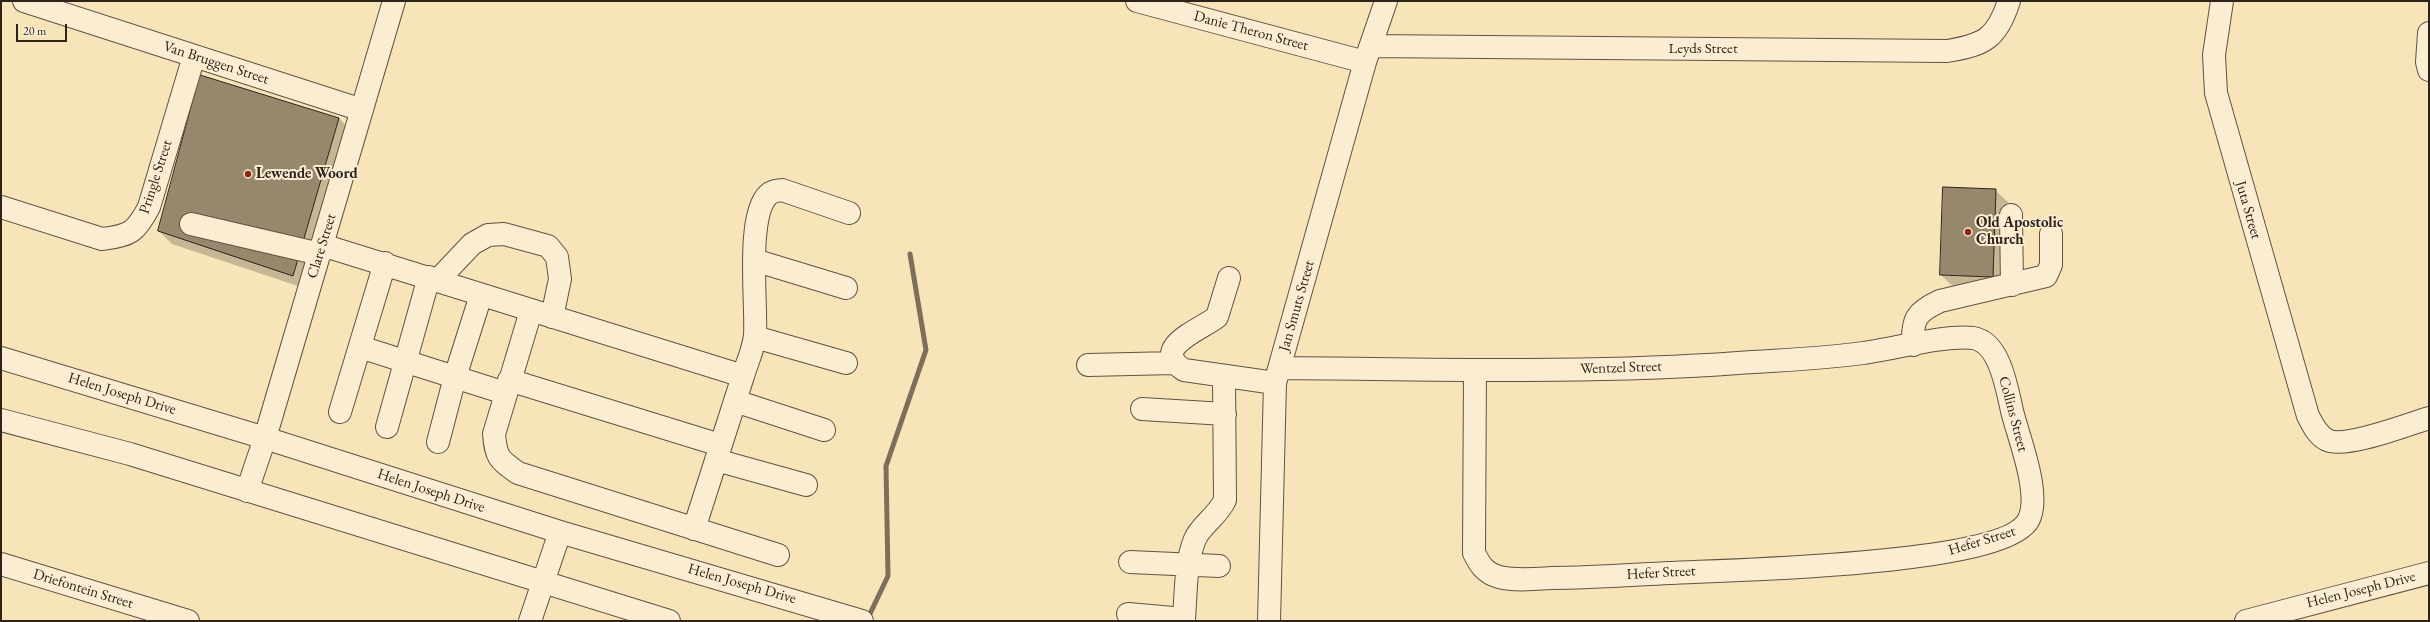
<!DOCTYPE html>
<style>
body{margin:0}
#map{position:relative;width:2430px;height:622px;overflow:hidden;background:#f7e4b9;font-family:"EB Garamond",serif}
canvas{display:block}
.frame{position:absolute;inset:0;border:2px solid #2d231b;pointer-events:none}
.scale{position:absolute;left:16px;top:24px;width:51px;height:18px;box-sizing:border-box;border:2px solid #2d231b;border-top:0;padding-left:5px;font-size:12px;line-height:14px;white-space:nowrap;color:#2d231b;-webkit-text-stroke:3px #faedd2;paint-order:stroke}
</style>
<div id="map">
<canvas width="2430" height="622"></canvas>
<div class="frame"></div>
<div class="scale">20 m</div>
</div>
<script>
const g = document.querySelector('canvas').getContext('2d');
g.lineJoin = 'round';
function paint(path, color) { g.fillStyle = color; g.fill(path, 'evenodd'); }
function trace(path, color, width, dash) { g.strokeStyle = color; g.lineWidth = width; g.lineCap = dash ? 'butt' : 'round'; g.setLineDash(dash || []); g.stroke(path); }
function write(font, color, halo, rows, align = 'center') {
  g.font = font + ' "EB Garamond",serif'; g.lineWidth = 4; g.setLineDash([]); g.textBaseline = 'middle'; g.strokeStyle = halo; g.fillStyle = color; for (const [text, x, y, turn = 0] of rows) {
    g.save(); g.translate(x, y); g.rotate((+turn || 0) * Math.PI / 180); g.textAlign = isNaN(turn) ? turn : align; if (halo) g.strokeText(text, 0, 0); g.fillText(text, 0, 0); g.restore();
  }
}
paint(new Path2D(`
 M200,76L339,118L352,132L307,289L172,244L159,231Z
 M1995,190L2009,203L2006,290L1954,288L1941,275Z`), '#0003');
trace(new Path2D(`
 M867,620L888,576L886,466L926,350L910,254`), '#7d6f59', 5);
const building = new Path2D(`
 M200,75L339,118L293,276L158,231Z
 M1943,187L1996,189L1993,277L1940,275Z`);
paint(building, '#96876d');
trace(building, '#2d231b', 1);
const minor = new Path2D(`
 M24,1L362,110
 M1137,1L1365,62
 M2222,1L2214,55L2216,93L2308,416C2313,425 2317,435 2327,440C2345,449 2409,424 2429,418
 M2429,33L2427,62L2429,70
 M1371,46L1947,51C1985,45 1997,38 2009,1
 M1,207L102,239C130,236 136,232 149,207L194,56
 M2011,215L2012,285
 M191,224L320,254
 M322,245L743,376L694,529
 M754,260L846,288
 M1229,278L1217,317C1200,330 1149,348 1184,370L1275,383
 M438,280L472,244L488,235L504,234L548,246L557,257L560,279L552,317
 M531,311L494,434C496,457 498,459 518,473L778,555
 M755,337L846,363
 M1913,345C1912,319 1916,312 1940,301L2046,276L2051,265V234
 M360,347L505,393
 M1,358L265,438L560,532L862,621
 M1088,365L1174,363
 M1280,368C1432,369 1585,374 1738,363C1779,360 1822,359 1863,353C1894,349 1943,335 1973,338C2000,342 2007,389 2012,411C2019,439 2041,493 2029,519C2007,566 1725,570 1669,573C1630,575 1591,578 1551,578C1535,579 1516,581 1499,577C1485,573 1480,565 1474,553L1475,370
 M743,376C747,363 754,348 755,335C757,305 746,216 768,195C772,191 776,191 782,190L849,213
 M509,380L720,445
 M735,401L824,430
 M1142,409L1225,414
 M340,412L385,263
 M1,420L130,454L669,621
 M387,427L429,277
 M438,442L455,377L481,295
 M716,460L806,485
 M247,491L265,438L394,1
 M1130,562L1219,566
 M1,564L188,621
 M1128,614L1184,619C1186,594 1185,563 1195,539C1201,525 1217,517 1225,500L1224,377
 M530,621L560,532
 M1269,621L1275,383L1365,62L1386,1
 M2246,621L2429,573`);
trace(minor, '#605342', 24);
trace(minor, '#faedd2', 22);
for (const [x, y, r, color] of [
 [248,174,4,"#8f2418"],
 [1968,232,4,"#8f2418"]
]) { const dot = new Path2D(); dot.arc(x, y, r, 0, 2 * Math.PI); g.fillStyle = color; g.fill(dot); trace(dot, '#faedd2', 1.5); }
write('15px', '#2d231b', '#faedd2', [
 ["Danie Theron Street",1251,31,15],
 ["Leyds Street",1703,49],
 ["Van Bruggen Street",216,63,18],
 ["Pringle Street",156,177,-72],
 ["Juta Street",2248,210,74],
 ["Clare Street",322,246,-73],
 ["Jan Smuts Street",1297,306,-74],
 ["Wentzel Street",1621,368,-2],
 ["Helen Joseph Drive",122,394,17],
 ["Collins Street",2013,414,75],
 ["Helen Joseph Drive",431,491,18],
 ["Hefer Street",1982,541,-17],
 ["Hefer Street",1661,573,-3],
 ["Helen Joseph Drive",742,584,16],
 ["Driefontein Street",83,589,17],
 ["Helen Joseph Drive",2361,590,-14]
]);
write('bold 15px', '#2d231b', '#faedd2', [
 ["Lewende Woord",256,174],
 ["Old Apostolic",1976,223],
 ["Church",1976,240]
], 'left');
</script>
